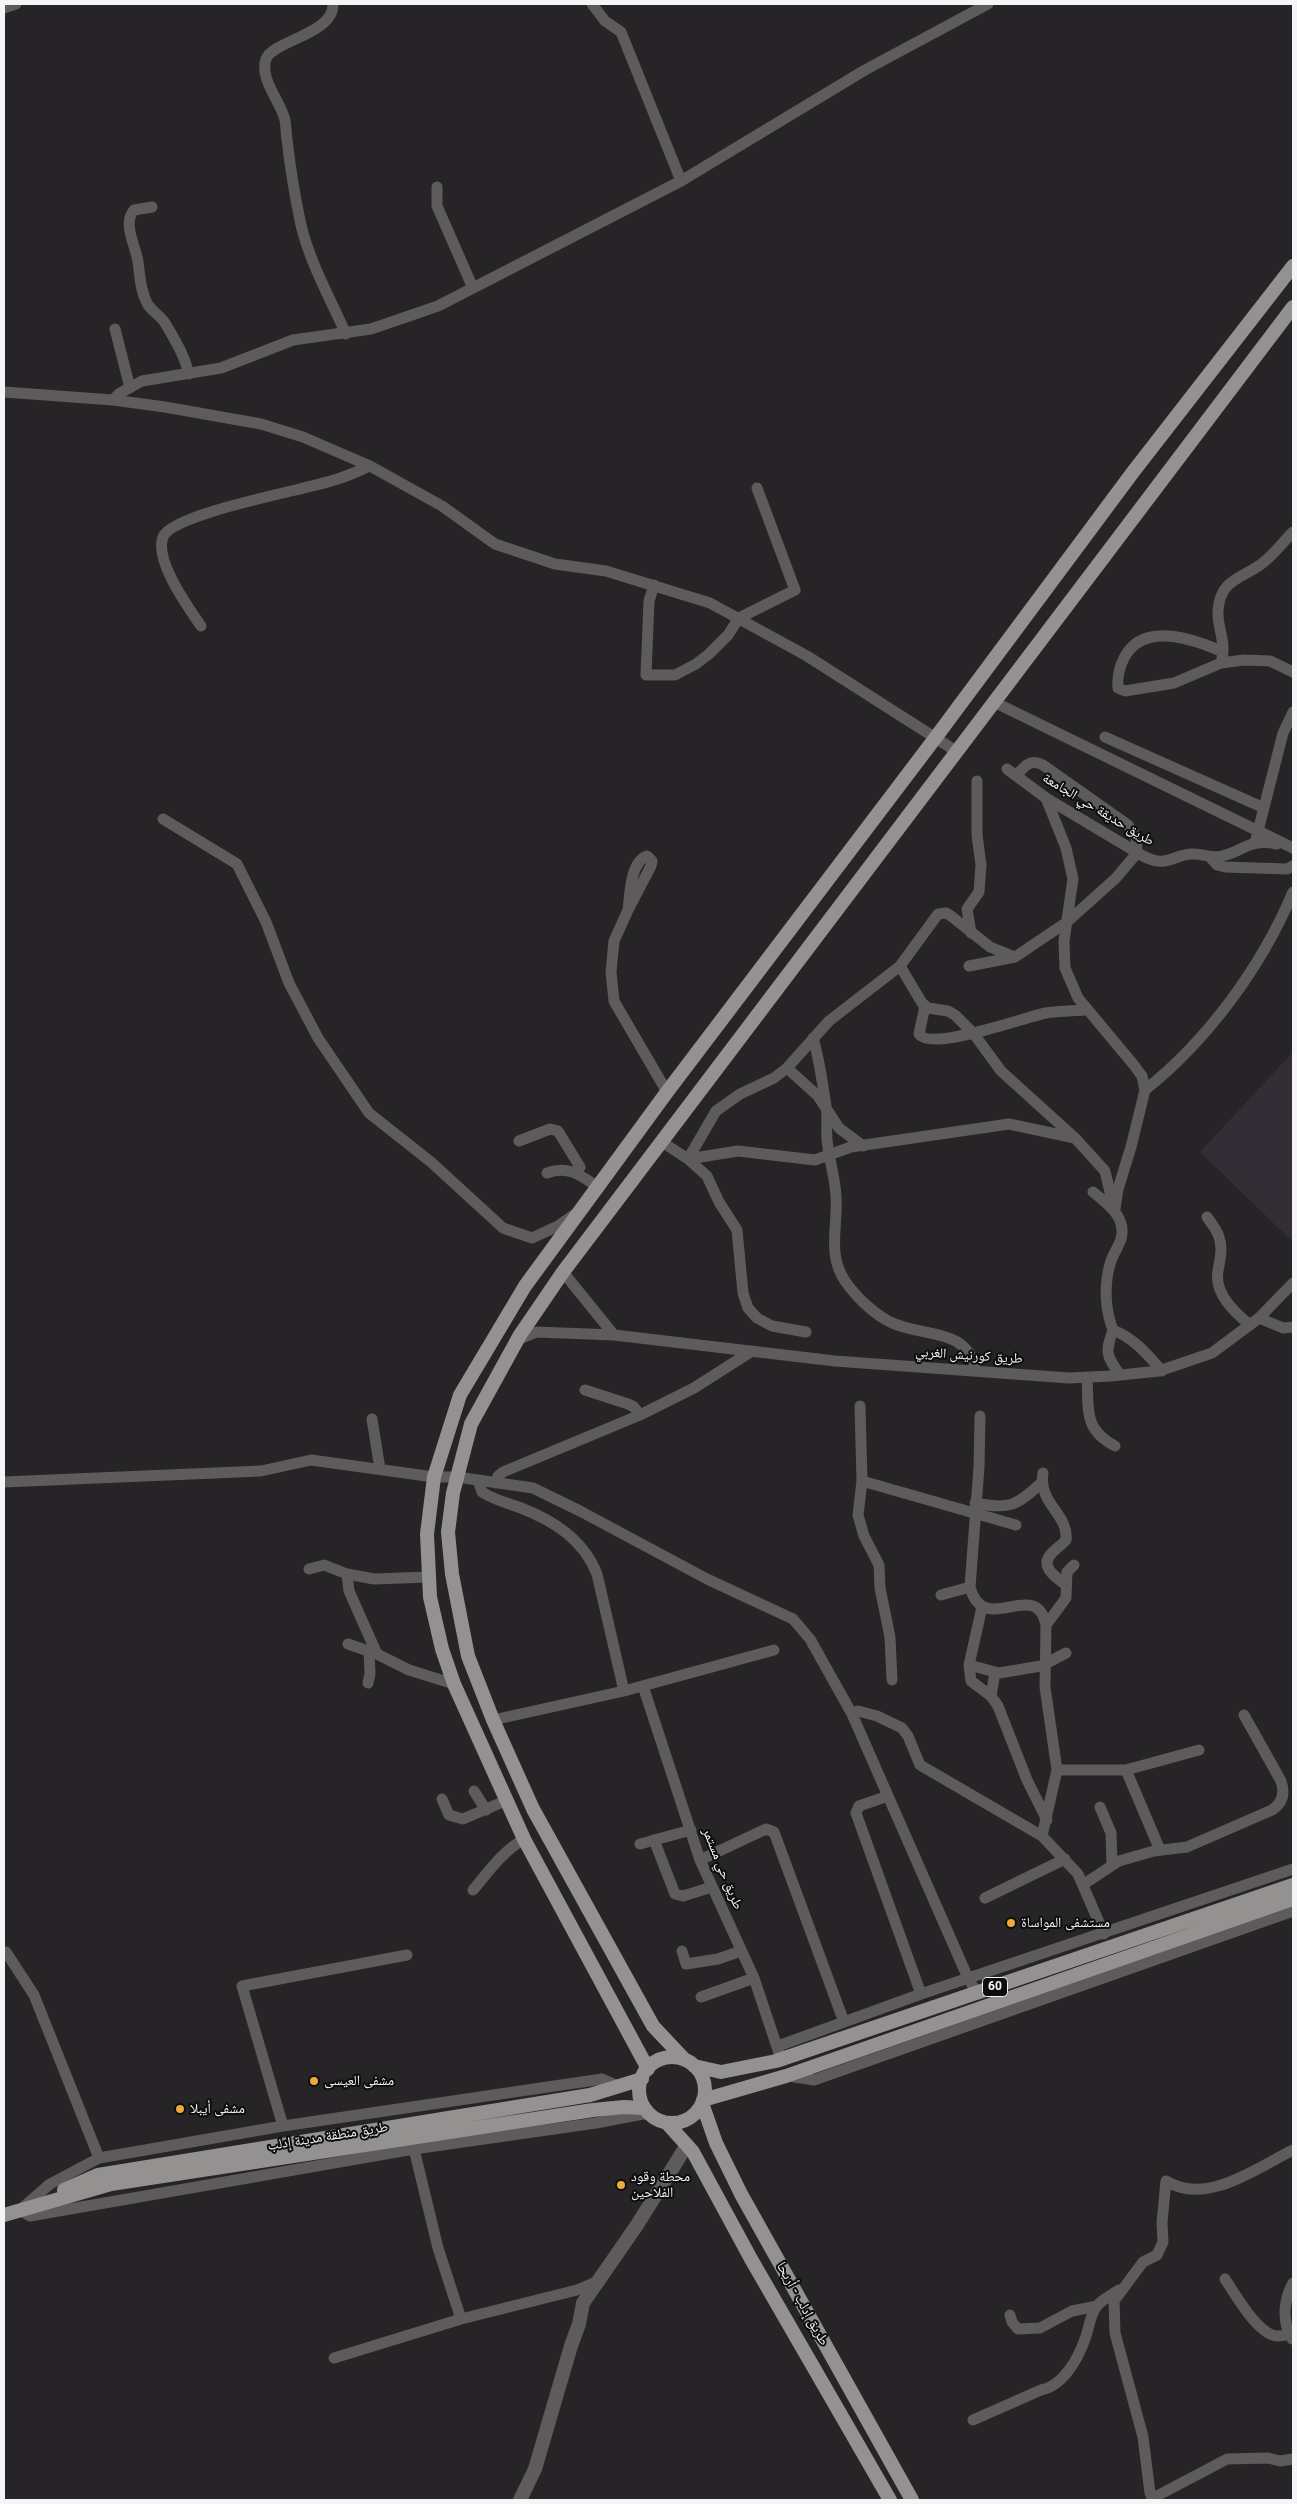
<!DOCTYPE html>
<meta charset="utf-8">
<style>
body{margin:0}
#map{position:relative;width:1297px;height:2504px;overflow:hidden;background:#262426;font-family:Roboto,sans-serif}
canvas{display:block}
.frame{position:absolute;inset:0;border:5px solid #f5f4f6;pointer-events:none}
</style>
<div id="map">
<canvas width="1297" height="2504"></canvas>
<div class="frame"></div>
</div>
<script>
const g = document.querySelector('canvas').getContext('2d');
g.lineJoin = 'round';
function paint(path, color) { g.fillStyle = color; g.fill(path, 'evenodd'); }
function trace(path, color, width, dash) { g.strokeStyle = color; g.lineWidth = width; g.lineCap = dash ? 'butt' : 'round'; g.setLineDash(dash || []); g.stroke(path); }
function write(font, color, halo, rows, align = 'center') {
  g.font = font + ' Roboto,"Noto Naskh Arabic",sans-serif'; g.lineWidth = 4; g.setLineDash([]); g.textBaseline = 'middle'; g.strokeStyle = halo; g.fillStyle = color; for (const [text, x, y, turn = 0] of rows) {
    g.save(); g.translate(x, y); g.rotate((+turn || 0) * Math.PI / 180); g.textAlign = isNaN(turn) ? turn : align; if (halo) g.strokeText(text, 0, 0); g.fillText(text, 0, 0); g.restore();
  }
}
paint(new Path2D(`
 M1293,1052V1242L1200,1152Z`), '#332e35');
trace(new Path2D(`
 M333,4C334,34 272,41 266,59C259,79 281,102 285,120C286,126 286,133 287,139C290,167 295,197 301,225C310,263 330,298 346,334
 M592,4L605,21L621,32L681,181
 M4,8L16,4
 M437,187V206L473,288
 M152,207L134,210C122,224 136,246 138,262C140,275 140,290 147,303C151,311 160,315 165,323C175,340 184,354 189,374
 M115,329L130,388
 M4,392L113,400L165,407L261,424L303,437L370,466L442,506L495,544L555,564L606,571L710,603L807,656L956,751
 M113,400L120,393L142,381L221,368L293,340L371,329L438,306L681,181L865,70L988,4
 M654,585L649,601L646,675H675L696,664L709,654L728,635L739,618L795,590L757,488
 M201,626C188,607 154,560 163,537C172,513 305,490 334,480C346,477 358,471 370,466
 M1223,652C1194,639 1143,621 1124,658C1119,668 1117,676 1118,688L1125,691L1174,683L1221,663L1244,660L1270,661L1293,672
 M1222,658C1226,641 1217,627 1218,611C1220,580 1240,579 1260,565C1273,556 1282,543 1293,532
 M994,702L1293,848
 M1105,737L1264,808
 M1007,769L1046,798L1143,856C1167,868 1170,856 1191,854C1202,853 1211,859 1222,856C1244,851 1249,838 1277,844
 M1046,798L1066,848L1073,879L1064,941L1065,968L1078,998L1133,1064L1142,1076L1145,1090L1131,1147L1118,1189L1115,1209
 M163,819L237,864L266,922L289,983L318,1038L369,1113L431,1162L503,1228L532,1238L558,1226L575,1214
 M1256,839L1283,733L1293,712
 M647,856L652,861L651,866L628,910C630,895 630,862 647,856Z
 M1210,857L1217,865L1225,867L1287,869L1293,866
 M628,910L614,941L611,972L614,1001L667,1092
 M971,933L967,909L979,892L981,865L977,835V781
 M900,966L922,1003L928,1008L948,1011L955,1015L974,1034L1001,1071L1075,1138L1105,1171L1113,1205
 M969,966L1015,957L1067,922L1116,878L1137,853L1136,836L1128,825L1043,765C1030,758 1024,767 1016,776
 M925,1006L919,1034C931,1052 1025,1017 1046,1013C1059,1011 1072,1011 1085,1010
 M813,1038C819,1058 823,1085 826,1106C828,1117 826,1129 827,1140C829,1159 835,1177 836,1196C838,1227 827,1254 845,1281C856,1297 873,1313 890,1322C923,1338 967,1326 976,1371
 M787,1068L818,1096L839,1128L863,1146
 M1145,1090C1208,1040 1262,966 1293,892
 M519,1141L550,1129L558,1131L580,1167L575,1172
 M662,1142L688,1159L707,1176L719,1202L737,1230L743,1293L748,1308L757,1318L772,1326L806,1332
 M688,1159L716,1111L740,1094L774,1078L787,1068L829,1021L900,966L938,914L946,913L951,916L990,947L1015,957
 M688,1159L738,1151L815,1160L851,1147L1009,1124L1075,1138
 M547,1173C569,1165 582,1176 599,1188
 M1093,1192C1108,1204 1127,1218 1121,1239C1118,1248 1112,1256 1110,1264C1104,1285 1105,1310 1113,1330C1105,1353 1106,1355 1120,1375
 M1207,1217C1211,1223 1217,1230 1219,1237C1223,1250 1220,1258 1218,1271C1214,1293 1234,1312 1250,1325
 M563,1272L614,1335
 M1259,1318L1283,1328L1293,1327
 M1113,1330C1135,1339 1146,1353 1162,1371
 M517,1340L537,1332L614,1335L835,1361L1069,1378L1111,1376L1159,1371L1212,1353L1259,1318L1293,1283
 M1087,1377C1089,1410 1083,1429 1115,1446
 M585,1390L628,1404L634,1407L640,1415
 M860,1406L862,1481L858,1515L864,1536L879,1565L880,1588L890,1637L892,1680
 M980,1416L979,1467L970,1587C984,1639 1036,1576 1046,1625L1045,1687L1057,1770L1042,1836
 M372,1419L380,1469
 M1043,1473C1038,1504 1069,1514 1066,1540C1061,1546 1055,1549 1051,1554C1039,1567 1057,1578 1066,1585
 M478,1480L482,1492C494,1500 508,1503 521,1508C554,1521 583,1539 597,1574L624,1691
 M862,1481L1016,1525
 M4,1482L261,1471L311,1460L434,1477H457L533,1488L580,1511L707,1579L793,1619L810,1639L852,1714L968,1978L977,1993
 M496,1483L498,1476L503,1472L640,1415L694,1388L752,1351
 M975,1503C1009,1510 1017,1506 1042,1482
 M309,1569L324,1565L347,1574L374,1579L429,1577
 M347,1574L349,1591L377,1654
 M941,1595L970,1587
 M982,1607L969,1665L971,1681L991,1696L998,1706L1027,1780L1047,1820
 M1046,1625L1066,1598L1067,1572L1074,1565
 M348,1644L377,1654L409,1670L454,1684
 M969,1665L999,1673L1041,1666L1066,1653
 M368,1683L370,1674L369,1651
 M643,1686L700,1860L754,1978L779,2053
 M991,1696L995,1672
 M852,1714L858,1711L877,1716L902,1728L908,1736L920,1765L1042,1836L1078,1874L1104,1934
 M493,1720L624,1691L774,1650
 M1057,1770H1126L1199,1750
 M1126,1770L1160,1850
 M474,1791L486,1810
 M888,1796L859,1806L856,1813L921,1994
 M442,1799L449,1815L463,1819L505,1801
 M1100,1807L1111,1833L1112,1863
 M654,1840L675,1894L683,1896L712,1887
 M640,1844L691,1830
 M700,1860L766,1829L774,1832L844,2022
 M1084,1884L1119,1861L1154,1851L1187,1847L1272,1810C1283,1803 1285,1793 1281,1781L1244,1715
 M473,1890C489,1871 502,1852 524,1839
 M985,1898L1065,1859
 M682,1951L686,1964L718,1959L741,1951
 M6,1952L34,1995L99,2158
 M701,1997L754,1978
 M778,2046L921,1994L1293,1869
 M788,2076L814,2080L1293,1911
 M618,2086L602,2079L283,2126L99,2158L50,2184L20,2210L30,2216L414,2149L596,2123L648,2113
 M283,2126L242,1986L407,1955
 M414,2149L438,2248L461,2319
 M1225,2279C1235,2294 1258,2335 1277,2336C1281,2336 1286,2335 1289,2334
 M1010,2315L1012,2322L1018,2329L1040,2328L1072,2311L1097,2306
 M1292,2339C1282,2322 1283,2301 1293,2283
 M334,2358L461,2319L577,2290L596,2282
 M973,2420L1041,2390C1063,2386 1078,2359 1085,2339C1089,2329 1090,2314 1097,2306C1101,2300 1112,2295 1119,2290
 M1151,2500L1153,2498L1150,2493L1143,2437L1115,2333L1114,2301L1143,2262L1157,2255L1163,2242L1162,2222L1166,2181C1207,2206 1256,2168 1293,2150
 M1155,2500L1153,2498L1227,2459L1268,2458L1280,2461L1293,2459`), '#5d5b5b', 11);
trace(new Path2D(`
 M520,2500L535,2469L571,2346L579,2324L583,2303L637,2225L687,2145`), '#5d5b5b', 14);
trace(new Path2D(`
 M639 2090a33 33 0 1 1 66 0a33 33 0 1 1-66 0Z
 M685,2060L653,2026L533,1809L493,1720L468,1656L452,1574L448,1532L453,1493L471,1424L520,1335L563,1272L1293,307
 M694,2066L721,2072L776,2061L1293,1885
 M648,2069L524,1839L454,1684L442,1649L430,1597L427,1534L434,1477L460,1395L525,1286L667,1092L936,737L1133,472L1293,266
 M703,2100L786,2076L1293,1899
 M702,2103L716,2143L741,2194L912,2500
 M667,2123L693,2152L751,2259L890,2500
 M64,2190L98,2175L590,2095L642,2079
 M4,2215L111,2184L593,2110L624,2107L644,2108`), '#949191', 14);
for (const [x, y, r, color] of [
 [1011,1923,5,"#eea83c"],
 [314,2081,5,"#eea83c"],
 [180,2109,5,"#eea83c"],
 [621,2185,5,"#eea83c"]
]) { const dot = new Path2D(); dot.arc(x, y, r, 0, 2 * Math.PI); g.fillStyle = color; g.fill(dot); trace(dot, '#0e0d0e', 2); }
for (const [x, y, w] of [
 [995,1987,25]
]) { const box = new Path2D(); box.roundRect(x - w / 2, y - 9.5, w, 19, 4); g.fillStyle = '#0e0d0e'; g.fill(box); trace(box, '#f5f4f6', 1); }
write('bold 12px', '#f5f4f6', null, [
 ["60",995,1987]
]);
write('14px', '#f5f4f6', '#0e0d0e', [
 ["طريق حديقة حي الجامعة",1098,810,31],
 ["طريق كورنيش الغربي",969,1356,4],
 ["طريق حي مستمر",722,1869,68],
 ["طريق منطقة مدينة إدلب",328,2137,-9],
 ["طريق إدلب - أريحا",802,2304,61]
]);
write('14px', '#f5f4f6', '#0e0d0e', [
 ["مستشفى المواساة",1021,1923],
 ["مشفى العيسى",324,2081],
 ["مشفى أيبلا",190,2109],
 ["محطة وقود",631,2177],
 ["الفلاحين",631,2193]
], 'left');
</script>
